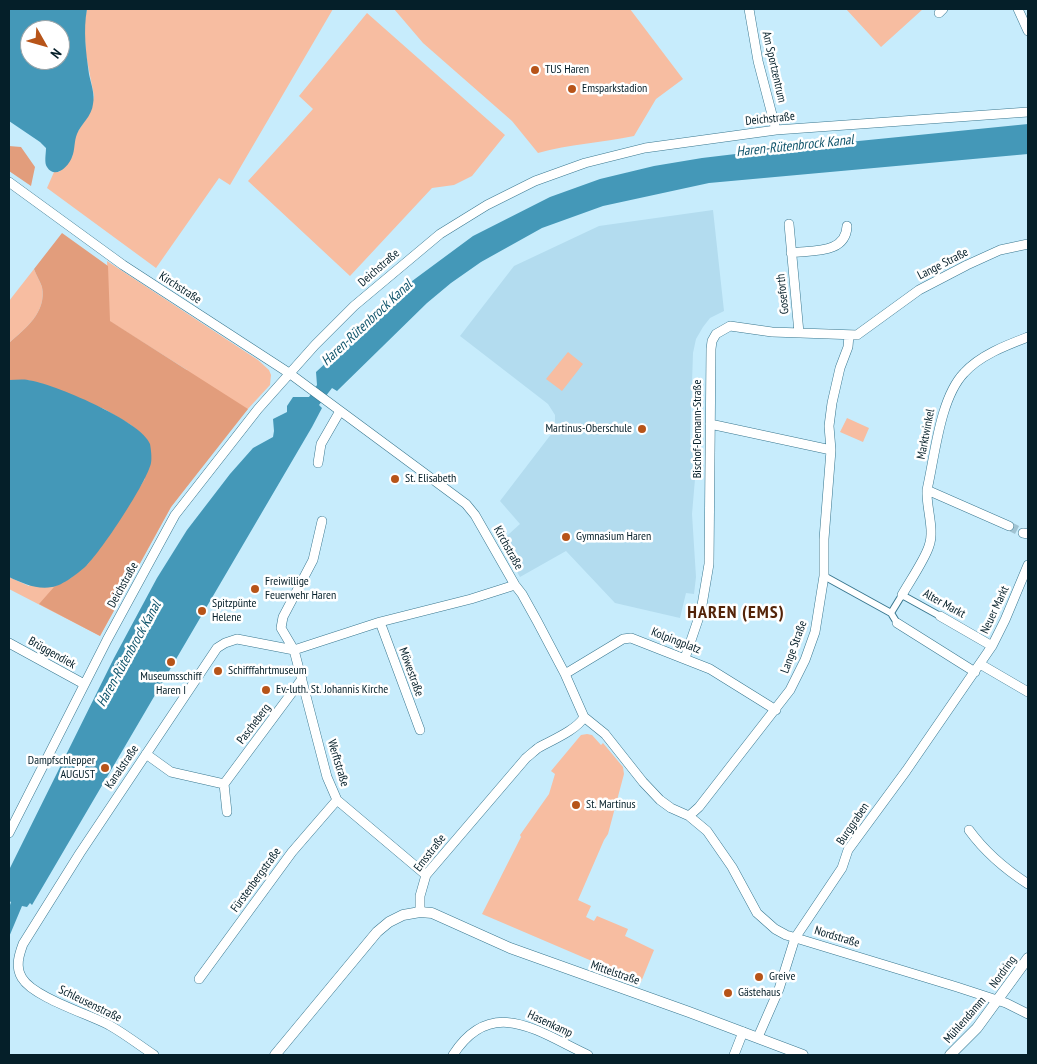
<!DOCTYPE html>
<meta charset="utf-8">
<style>
body{margin:0}
#map{position:relative;width:1037px;height:1064px;overflow:hidden;background:#c7ecfc;font-family:"PT Sans Narrow",sans-serif}
canvas{display:block}
.frame{position:absolute;inset:0;border:10px solid #051f29;pointer-events:none}
.north{position:absolute;left:20px;top:20px;width:50px;height:50px;box-sizing:border-box;background:#fff;border:1px solid #9ba5a9;border-radius:50%;rotate:128deg;font-size:14px;font-weight:700;line-height:20px;text-align:center;color:#051f29}
.north::after{content:'';display:block;margin:auto;width:18px;height:22px;background:#b75419;clip-path:polygon(50% 0,100% 100%,50% 72%,0 100%)}
</style>
<div id="map">
<canvas width="1037" height="1064"></canvas>
<div class="frame"></div>
<div class="north">N</div>
</div>
<script>
const g = document.querySelector('canvas').getContext('2d');
g.lineJoin = 'round';
function paint(path, color) { g.fillStyle = color; g.fill(path, 'evenodd'); }
function trace(path, color, width, dash) { g.strokeStyle = color; g.lineWidth = width; g.lineCap = dash ? 'butt' : 'round'; g.setLineDash(dash || []); g.stroke(path); }
function write(font, color, halo, rows, align = 'center') {
  g.font = font + ' "PT Sans Narrow",sans-serif'; g.lineWidth = 5; g.setLineDash([]); g.textBaseline = 'middle'; g.strokeStyle = halo; g.fillStyle = color; for (const [text, x, y, turn = 0] of rows) {
    g.save(); g.translate(x, y); g.rotate((+turn || 0) * Math.PI / 180); g.textAlign = isNaN(turn) ? turn : align; if (halo) g.strokeText(text, 0, 0); g.fillText(text, 0, 0); g.restore();
  }
}
paint(new Path2D(`
 M713,210L724,311L710,318L703,327L696,339L693,353L690,442L698,444L692,514L696,577L694,594L686,593L680,618L615,603L566,551L520,577L500,542L520,524L500,501L552,433L555,424V415L548,404L460,336L514,266L599,226Z`), '#b3dcef');
paint(new Path2D(`
 M87,9H333L230,185L219,178L156,268L47,188L54,172H59L72,157L75,136L90,112L94,96L86,55L84,24Z
 M394,9H630L683,79L656,99L634,136C602,143 569,144 538,153L512,121L423,43Z
 M846,9H923L881,47Z
 M367,13L505,135L472,176L454,185L432,188L350,276L248,181L313,109L299,96Z
 M107,261L258,360L269,370L271,375L270,385L234,424L171,507L100,636L9,589V577L29,586L187,370L109,321Z
 M34,269C36,275 40,281 42,287C47,312 25,329 9,343V301Z
 M568,352L583,364L562,391L546,379Z
 M847,418L869,428L863,442L840,432Z
 M587,734L592,735L601,745L603,743L623,767L624,774L608,834L604,840L578,900L591,906L586,917L594,921L597,916L628,929L625,936L654,950L641,982L482,914L521,837L520,835L549,794L555,774L551,771L581,735Z`), '#f7bda1');
paint(new Path2D(`
 M9,146L21,147L35,167L31,186L9,171Z
 M62,233L108,266L110,321L248,409L171,507L100,636L39,604L54,587L71,578L88,564L107,538L145,479L143,435L131,425L104,409L28,380H9V343C25,329 47,312 42,287C40,281 36,275 34,269Z`), '#e29d7c');
paint(new Path2D(`
 M9,9H87C83,31 86,52 89,74C91,84 95,94 93,104C92,116 81,124 77,134C74,141 75,150 72,157C69,166 55,180 47,167C44,163 46,154 46,148L40,142L9,121ZM30,30H60V60H30Z
 M1028,124V154L709,183L603,206L542,228L481,262L451,283L427,303L337,391L332,388L319,405L322,408L312,427L32,905L30,903L27,907L22,906L9,937V908L11,902L9,901V870L114,658L157,578L187,530L230,474L253,448L273,437L274,431L273,419L287,412V406L293,397H309L317,385L316,372L329,360L381,304L473,236L550,197L600,179L654,166L702,158L769,150Z
 M9,380C15,380 22,379 28,380C52,383 142,421 150,444C151,449 152,458 151,463C147,482 102,550 87,565C80,572 62,586 52,587C37,590 22,583 9,577Z`), '#4498b8');
trace(new Path2D(`
 M1009,526L1023,533`), '#a0c3d2', 9, [9, 4.5]);
const pedestrian = new Path2D(`
 M824,576L891,613L897,623
 M891,613L902,595L940,616`);
const minor = new Path2D(`
 M749,9L758,61L776,130
 M1018,9L1028,31
 M939,13L943,9
 M9,182L123,265L289,373L466,504L475,515L515,585L522,594L537,621L565,674L584,717L605,734L643,782L660,800L671,808L689,816L707,831L732,867L757,913L775,929L786,935L957,987L1006,1003L1028,1014
 M789,224L799,333
 M791,253C813,250 846,254 847,226
 M710,424L831,450
 M318,463L321,444L340,411
 M322,521L313,560L283,617L281,628L294,650L327,777L337,800L426,875
 M1009,526L927,490C935,455 940,398 964,373C980,355 1007,345 1028,337
 M1023,533L1028,534
 M902,595C910,581 925,559 929,546C935,530 926,507 927,490
 M940,616L992,646
 M380,622L420,730
 M897,623L975,672
 M9,643L84,684
 M685,658L701,611L709,564L711,349L712,341L716,334L730,326L772,332L857,335L919,290L967,265L1000,250L1028,244
 M980,664L1028,692
 M565,674L623,639L631,638L710,669L776,710
 M146,754L171,772L224,784L302,679
 M224,784L227,812
 M689,816L699,807L790,690L805,660L815,632L824,576V539L831,450L829,426L832,403L840,368L848,347L849,335
 M969,830C985,852 1005,869 1028,884
 M9,833L107,640L175,515L258,409L315,345L354,306L440,234L487,205L535,181L585,163L645,148L776,130L1028,112
 M420,912V896L426,875L526,758C530,755 534,751 538,748C550,741 577,730 584,717
 M199,979L292,852L337,800
 M758,1037L779,989L795,938L842,868L848,850L906,771L992,646L1005,620L1028,565
 M154,1055C139,1045 125,1034 109,1025C88,1014 33,997 22,978C15,967 19,955 23,944L80,853L217,648L225,643L237,639L294,650L380,622L471,599L515,585
 M453,1055C492,994 540,1033 588,1055
 M734,1055L743,1032`);
const tertiary = new Path2D(`
 M275,1055L377,932L389,922L403,915L420,912L432,913L510,948L689,1012L803,1055
 M950,1055L977,1028L1028,958`);
trace(pedestrian, '#39778f', 8);
trace(minor, '#39778f', 10);
trace(tertiary, '#39778f', 11);
trace(pedestrian, '#fff', 6);
trace(minor, '#fff', 9);
trace(tertiary, '#fff', 10);
for (const [x, y, r, color] of [
 [535,70,5,"#b75419"],
 [572,89,5,"#b75419"],
 [642,429,5,"#b75419"],
 [395,479,5,"#b75419"],
 [566,537,5,"#b75419"],
 [255,589,5,"#b75419"],
 [202,611,5,"#b75419"],
 [171,662,5,"#b75419"],
 [218,671,5,"#b75419"],
 [266,690,5,"#b75419"],
 [105,768,5,"#b75419"],
 [576,805,5,"#b75419"],
 [759,977,5,"#b75419"],
 [728,993,5,"#b75419"]
]) { const dot = new Path2D(); dot.arc(x, y, r, 0, 2 * Math.PI); g.fillStyle = color; g.fill(dot); trace(dot, '#fff', 2); }
write('12px', '#051f29', '#fff', [
 ["Am Sportzentrum",774,67,77],
 ["Deichstraße",770,119,-6],
 ["Lange Straße",943,264,-27],
 ["Deichstraße",379,268,-41],
 ["Kirchstraße",180,288,33],
 ["Goseforth",783,294,-96],
 ["Bischof-Demann-Straße",698,429,-90],
 ["Marktwinkel",926,434,-79],
 ["Kirchstraße",508,548,61],
 ["Deichstraße",123,585,-61],
 ["Alter Markt",944,604,29],
 ["Neuer Markt",995,610,-65],
 ["Kolpingplatz",676,641,21],
 ["Lange Straße",794,647,-70],
 ["Brüggendiek",52,653,29],
 ["Möwestraße",411,672,70],
 ["Pascheberg",254,724,-53],
 ["Werftstraße",338,763,73],
 ["Kanalstraße",122,767,-56],
 ["Burggraben",853,824,-56],
 ["Emsstraße",430,853,-52],
 ["Fürstenbergstraße",256,880,-54],
 ["Nordstraße",837,937,17],
 ["Nordring",1003,972,-54],
 ["Mittelstraße",615,973,19],
 ["Schleusenstraße",90,1004,26],
 ["Mühlendamm",965,1020,-49],
 ["Hasenkamp",550,1024,25]
]);
write('12px', '#051f29', '#fff', [
 ["TUS Haren",545,70],
 ["Emsparkstadion",582,89],
 ["Martinus-Oberschule",632,429,"right"],
 ["St. Elisabeth",405,479],
 ["Gymnasium Haren",576,537],
 ["Freiwillige",265,582],
 ["Feuerwehr Haren",265,596],
 ["Spitzpünte",212,604],
 ["Helene",212,618],
 ["Schifffahrtmuseum",228,671],
 ["Museumsschiff",171,677,"center"],
 ["Haren I",171,691,"center"],
 ["Ev.-luth. St. Johannis Kirche",276,690],
 ["Dampfschlepper",95,761,"right"],
 ["AUGUST",95,775,"right"],
 ["St. Martinus",586,805],
 ["Greive",769,977],
 ["Gästehaus",738,993]
], 'left');
write('italic 14px', '#11556c', '#fff', [
 ["Haren-Rütenbrock Kanal",795,146,-6],
 ["Haren-Rütenbrock Kanal",367,323,-43],
 ["Haren-Rütenbrock Kanal",129,654,-61]
]);
g.letterSpacing = '1px';
write('bold 18px', '#532308', '#fff', [
 ["HAREN (EMS)",736,613]
]);
g.letterSpacing = '0px';
</script>
